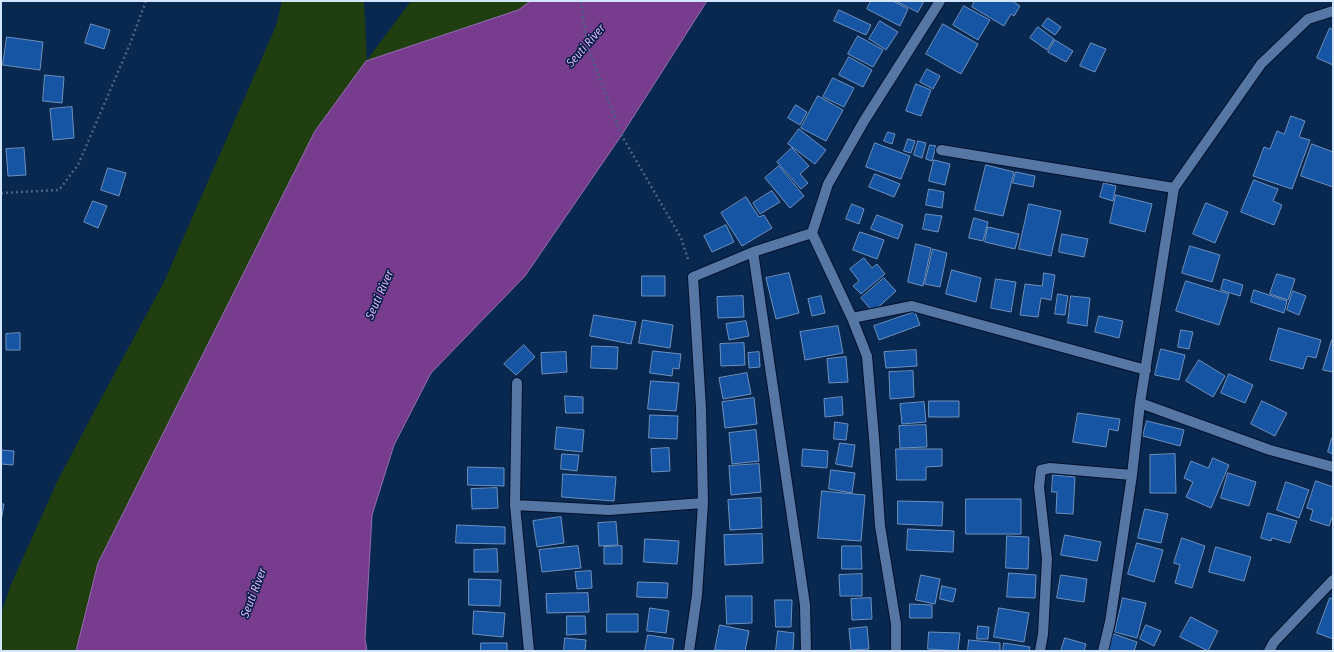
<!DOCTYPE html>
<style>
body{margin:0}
#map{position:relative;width:1334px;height:652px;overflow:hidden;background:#09284f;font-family:"Fira Sans Condensed",sans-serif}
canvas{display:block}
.frame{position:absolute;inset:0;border:2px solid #d3e5ff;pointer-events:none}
</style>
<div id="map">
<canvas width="1334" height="652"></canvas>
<div class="frame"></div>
</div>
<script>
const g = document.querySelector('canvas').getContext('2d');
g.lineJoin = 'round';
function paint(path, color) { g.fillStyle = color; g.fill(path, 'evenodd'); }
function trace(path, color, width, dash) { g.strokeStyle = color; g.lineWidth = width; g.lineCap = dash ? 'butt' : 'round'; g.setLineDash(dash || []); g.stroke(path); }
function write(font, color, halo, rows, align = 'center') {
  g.font = font + ' "Fira Sans Condensed",sans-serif'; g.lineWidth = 3; g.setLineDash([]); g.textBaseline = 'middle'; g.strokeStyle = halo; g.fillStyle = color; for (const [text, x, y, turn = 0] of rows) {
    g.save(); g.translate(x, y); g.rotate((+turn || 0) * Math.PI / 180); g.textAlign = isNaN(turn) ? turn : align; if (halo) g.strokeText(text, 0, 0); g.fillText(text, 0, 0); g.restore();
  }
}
paint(new Path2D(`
 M282,1H364L367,60L411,1H531L518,10L449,33L315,131L98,563L76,651H1V614L10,587L57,482L95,410L164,282L276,26Z`), '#213e10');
const water = new Path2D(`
 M531,1H707L621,136L525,276L431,373L394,445L372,515L365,639L367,651H76L98,563L315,131L366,61L518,10Z`);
paint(water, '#783c8e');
trace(water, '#936fb0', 1);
const building = new Path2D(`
 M871,1H893L908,9L900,26L867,9Z
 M896,1H924L918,12Z
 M975,1H1012L1020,6L1014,16L1011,14L1004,26L972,7Z
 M964,6L990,20L978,40L953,25Z
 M839,10L871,25L866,35L834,21Z
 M1048,18L1061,27L1055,35L1042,26Z
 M880,21L898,32L886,50L869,39Z
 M91,24L110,30L104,49L85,43Z
 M943,24L978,44L961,74L926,54Z
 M1038,27L1054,39L1047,50L1030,38Z
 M1330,28L1333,30V65L1317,58Z
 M858,36L883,50L873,67L848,54Z
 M7,37L43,42L40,70L3,65Z
 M1055,40L1073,51L1066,62L1048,52Z
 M1091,43L1106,49L1095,72L1080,66Z
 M849,57L872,70L863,87L839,75Z
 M927,69L940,76L933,89L920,82Z
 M45,75L64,77L62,103L43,101Z
 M833,78L854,88L844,107L823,97Z
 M916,84L931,90L921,116L906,111Z
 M818,96L843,110L826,141L801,128Z
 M796,105L807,112L800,125L788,118Z
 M72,107L74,138L53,140L50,109Z
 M1291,116L1305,121L1299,137L1310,140L1292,189L1253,176L1264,147L1270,149L1277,131L1284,134Z
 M799,129L826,150L815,164L788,144Z
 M888,132L895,134L892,144L884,141Z
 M908,139L915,141L911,153L904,151Z
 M918,141L926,143L922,158L914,155Z
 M875,143L910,156L901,179L866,167Z
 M1312,144L1333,152V187L1301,176Z
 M930,145L936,146L932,161L926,159Z
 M24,148L26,175L8,176L6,149Z
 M792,148L809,166L800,174L808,183L801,189L777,162Z
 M934,160L950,164L945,185L929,181Z
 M986,165L1014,172L1003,216L975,210Z
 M779,166L804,196L790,208L765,178Z
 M108,168L126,173L119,196L101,190Z
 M1016,172L1035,176L1033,187L1013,183Z
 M875,174L900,184L894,197L869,187Z
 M1254,180L1278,189L1273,201L1282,205L1274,225L1241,212Z
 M1104,183L1116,186L1113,201L1100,197Z
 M929,189L944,192L942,208L926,205Z
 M772,191L780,202L760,214L753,203Z
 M1116,195L1152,204L1145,232L1110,223Z
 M746,197L759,217L764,215L772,228L742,246L721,213Z
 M93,201L107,206L98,228L84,222Z
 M1206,203L1228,212L1215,243L1193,234Z
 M852,204L864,209L859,224L846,219Z
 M1029,204L1061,211L1051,256L1019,249Z
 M926,214L942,216L938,232L923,229Z
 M877,215L903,225L898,239L871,229Z
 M974,218L988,222L983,241L969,238Z
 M726,225L734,242L712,252L704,236Z
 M988,227L1019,234L1015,249L985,242Z
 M860,232L884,240L877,259L853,250Z
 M1062,234L1088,239L1084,257L1059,252Z
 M916,244L931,248L923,286L908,282Z
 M1190,246L1220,255L1212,282L1182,273Z
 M933,249L947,253L940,287L925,284Z
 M864,258L872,268L877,264L885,274L861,294L853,286L859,281L850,269Z
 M952,270L981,278L976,302L946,294Z
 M789,273L799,313L776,319L766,278Z
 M1044,273L1055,275L1051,300L1041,298L1038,317L1020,315L1025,284L1042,286Z
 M1277,274L1295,279L1288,300L1270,294Z
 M642,276H665V296H642Z
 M884,278L896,291L873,312L861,298Z
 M996,279L1016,282L1011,312L991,308Z
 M1224,279L1243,285L1240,296L1221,290Z
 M1186,281L1229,294L1219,325L1176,311Z
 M1254,290L1287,301L1284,313L1251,302Z
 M1293,291L1306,296L1299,315L1287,310Z
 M1058,294L1068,296L1065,315L1055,314Z
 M743,296L744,317L718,318L717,297Z
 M821,296L825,313L812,316L808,299Z
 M1071,296L1090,298L1087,326L1068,323Z
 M915,312L920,325L879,340L874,326Z
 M594,315L636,322L631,344L590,336Z
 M1099,316L1123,321L1119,338L1095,332Z
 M643,320L673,325L670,348L639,343Z
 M746,321L749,336L729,340L726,324Z
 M838,326L843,353L805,360L800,332Z
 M1279,328L1321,340L1316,358L1307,356L1303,369L1270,360Z
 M1181,330L1193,332L1189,349L1178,347Z
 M20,333V350H6V334Z
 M1332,340L1333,341V372L1323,370Z
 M744,343L745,365L721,366L720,344Z
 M524,345L535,357L516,375L504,364Z
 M592,346L618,347L617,369L591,368Z
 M1161,349L1185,355L1179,380L1155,375Z
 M916,350L917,366L886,368L884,352Z
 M653,351L681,354L679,369L673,368L672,376L650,373Z
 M566,352L567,372L542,374L541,353Z
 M759,352L760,367L749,368L748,353Z
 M846,357L848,382L829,383L827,359Z
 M1199,360L1225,376L1213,397L1186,381Z
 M913,371L914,397L890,399L889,372Z
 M747,373L751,394L723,399L719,378Z
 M1229,374L1253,385L1245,403L1221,393Z
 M651,381L679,383L676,411L648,409Z
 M565,396L583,397V413H566Z
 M842,397L843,415L825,417L824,399Z
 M754,398L757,424L725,428L722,402Z
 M929,401H959V417H929Z
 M1262,401L1287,413L1275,436L1251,424Z
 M924,402L926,422L902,424L900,404Z
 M1078,413L1120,419L1118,431L1109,429L1106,447L1073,442Z
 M650,415L678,416L677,439L649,438Z
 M1147,421L1184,430L1180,446L1143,436Z
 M835,422L848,424L846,440L834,439Z
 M926,425L927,447L900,448L899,426Z
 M557,427L584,430L582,452L555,449Z
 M756,430L759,461L732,464L729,433Z
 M1332,438H1333V454L1328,452Z
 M840,443L855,445L852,467L836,464Z
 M669,448L670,471L652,472L651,449Z
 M803,449L828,451L827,468L802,466Z
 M896,449H942V466L926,467V480H897Z
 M1,450L14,451L13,465L1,464Z
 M562,454L579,455L577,471L561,469Z
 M1175,454L1176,493H1150V455Z
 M1213,458L1229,465L1211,508L1186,497L1193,482L1184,478L1191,461L1208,468Z
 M759,464L761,492L731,495L729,466Z
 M468,467L504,468V486L468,485Z
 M831,470L855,473L852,493L829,489Z
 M1228,473L1256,482L1249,506L1221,498Z
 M563,474L616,477L614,501L562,497Z
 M1053,475L1075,477L1073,514L1056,513L1057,492H1052Z
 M1316,481L1333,487V515L1329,526L1310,520L1313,510L1307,508Z
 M1286,482L1309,490L1299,518L1277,510Z
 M497,488L498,508L472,509L471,489Z
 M822,491L865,495L861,541L818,538Z
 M761,498L762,528L730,530L728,500Z
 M966,499H1021V534H966Z
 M898,501L943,502L942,526L898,524Z
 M1,504H4L1,521Z
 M1145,509L1168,514L1161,543L1138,538Z
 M1268,513L1297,521L1290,543L1272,538L1271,541L1261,538Z
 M561,517L564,543L537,547L533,521Z
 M616,522L618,545L599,546L598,523Z
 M457,525L505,527V544L456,543Z
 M908,529L954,531L953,552L907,550Z
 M762,534L763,563L725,565L724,535Z
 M1065,535L1101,542L1097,561L1061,555Z
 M1007,536L1029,537L1028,569L1006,568Z
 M1182,538L1205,546L1192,588L1175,583L1180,565L1174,563Z
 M645,539L679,541L677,564L644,562Z
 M1137,543L1163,550L1154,582L1128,574Z
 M578,546L581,568L542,572L539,550Z
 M622,546V564H604V547Z
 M842,546H861L862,569H842Z
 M1216,547L1251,557L1244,581L1209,572Z
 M497,549L498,572H474V550Z
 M591,571L592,588L577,589L575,572Z
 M1009,573L1036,575L1035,598L1007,597Z
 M862,574V596H840L839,575Z
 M921,575L940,579L935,604L916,600Z
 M1061,575L1087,579L1084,602L1057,598Z
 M469,579L501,580L500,606L469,605Z
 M638,582L668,583L667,598L637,597Z
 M942,586L956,589L953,602L940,599Z
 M588,593L589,612L547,613L546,594Z
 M726,596H752V623L727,624Z
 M871,598L872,619L852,620L851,599Z
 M1123,598L1146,603L1137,638L1115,632Z
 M1330,598L1333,599V639L1317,633Z
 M775,600H792L791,627H776Z
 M910,604L932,605V618H910Z
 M650,608L669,611L666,633L647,631Z
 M999,608L1029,613L1024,642L994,637Z
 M474,611L505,613L503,637L473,634Z
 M607,614H638V632H607Z
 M567,616H585L586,634L567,635Z
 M1191,617L1218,631L1208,651L1180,637Z
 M720,625L749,631L745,651L715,650Z
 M1146,625L1161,631L1154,646L1140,639Z
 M978,626L989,627L988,639H977Z
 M867,627L869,649L851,650L849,629Z
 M778,631L794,633L793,651H776Z
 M929,632L960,633L958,651L928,649Z
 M1114,634L1137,642L1134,651H1108Z
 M648,635L674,639L672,651H645Z
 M565,638L586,640L585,651H564Z
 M1065,638L1086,644L1084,651H1061Z
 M969,640L1000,643V651H968Z
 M481,643H507V651H481Z
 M1004,643L1030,647L1029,651H1003Z`);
paint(building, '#1655a3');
trace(building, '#6d90be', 1);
const lane = new Path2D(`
 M941,150L1174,188`);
const street = new Path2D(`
 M852,318L912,306L1146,370
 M517,383L515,505L529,651
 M1140,403L1174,188L1261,64L1308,19L1333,11
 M515,505L609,510L703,503
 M689,651L697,595L703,503L701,408L693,277L753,252
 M806,651L805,605L753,252L812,233
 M896,651V624L880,526L874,438L867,356L852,318L812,233L828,184L864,121L940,1
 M1040,651L1043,634L1047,559L1039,487L1041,470L1050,468L1132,475
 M1103,651L1110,622L1132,475L1140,403L1270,450L1333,467
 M1269,651L1274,642L1333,580`);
trace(lane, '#00102d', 12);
trace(street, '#00102d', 12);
trace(new Path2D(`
 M581,1L587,45L622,136L681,238L688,259
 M1,193L59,190L78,165L130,44L146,1`), '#486386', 2.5, [2, 3]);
trace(lane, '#5677a4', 10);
trace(street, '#5677a4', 10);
write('italic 12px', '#e2b4f5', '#011d44', [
 ["Seuti River",586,46,-49],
 ["Seuti River",380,295,-66],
 ["Seuti River",254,593,-69]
]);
</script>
